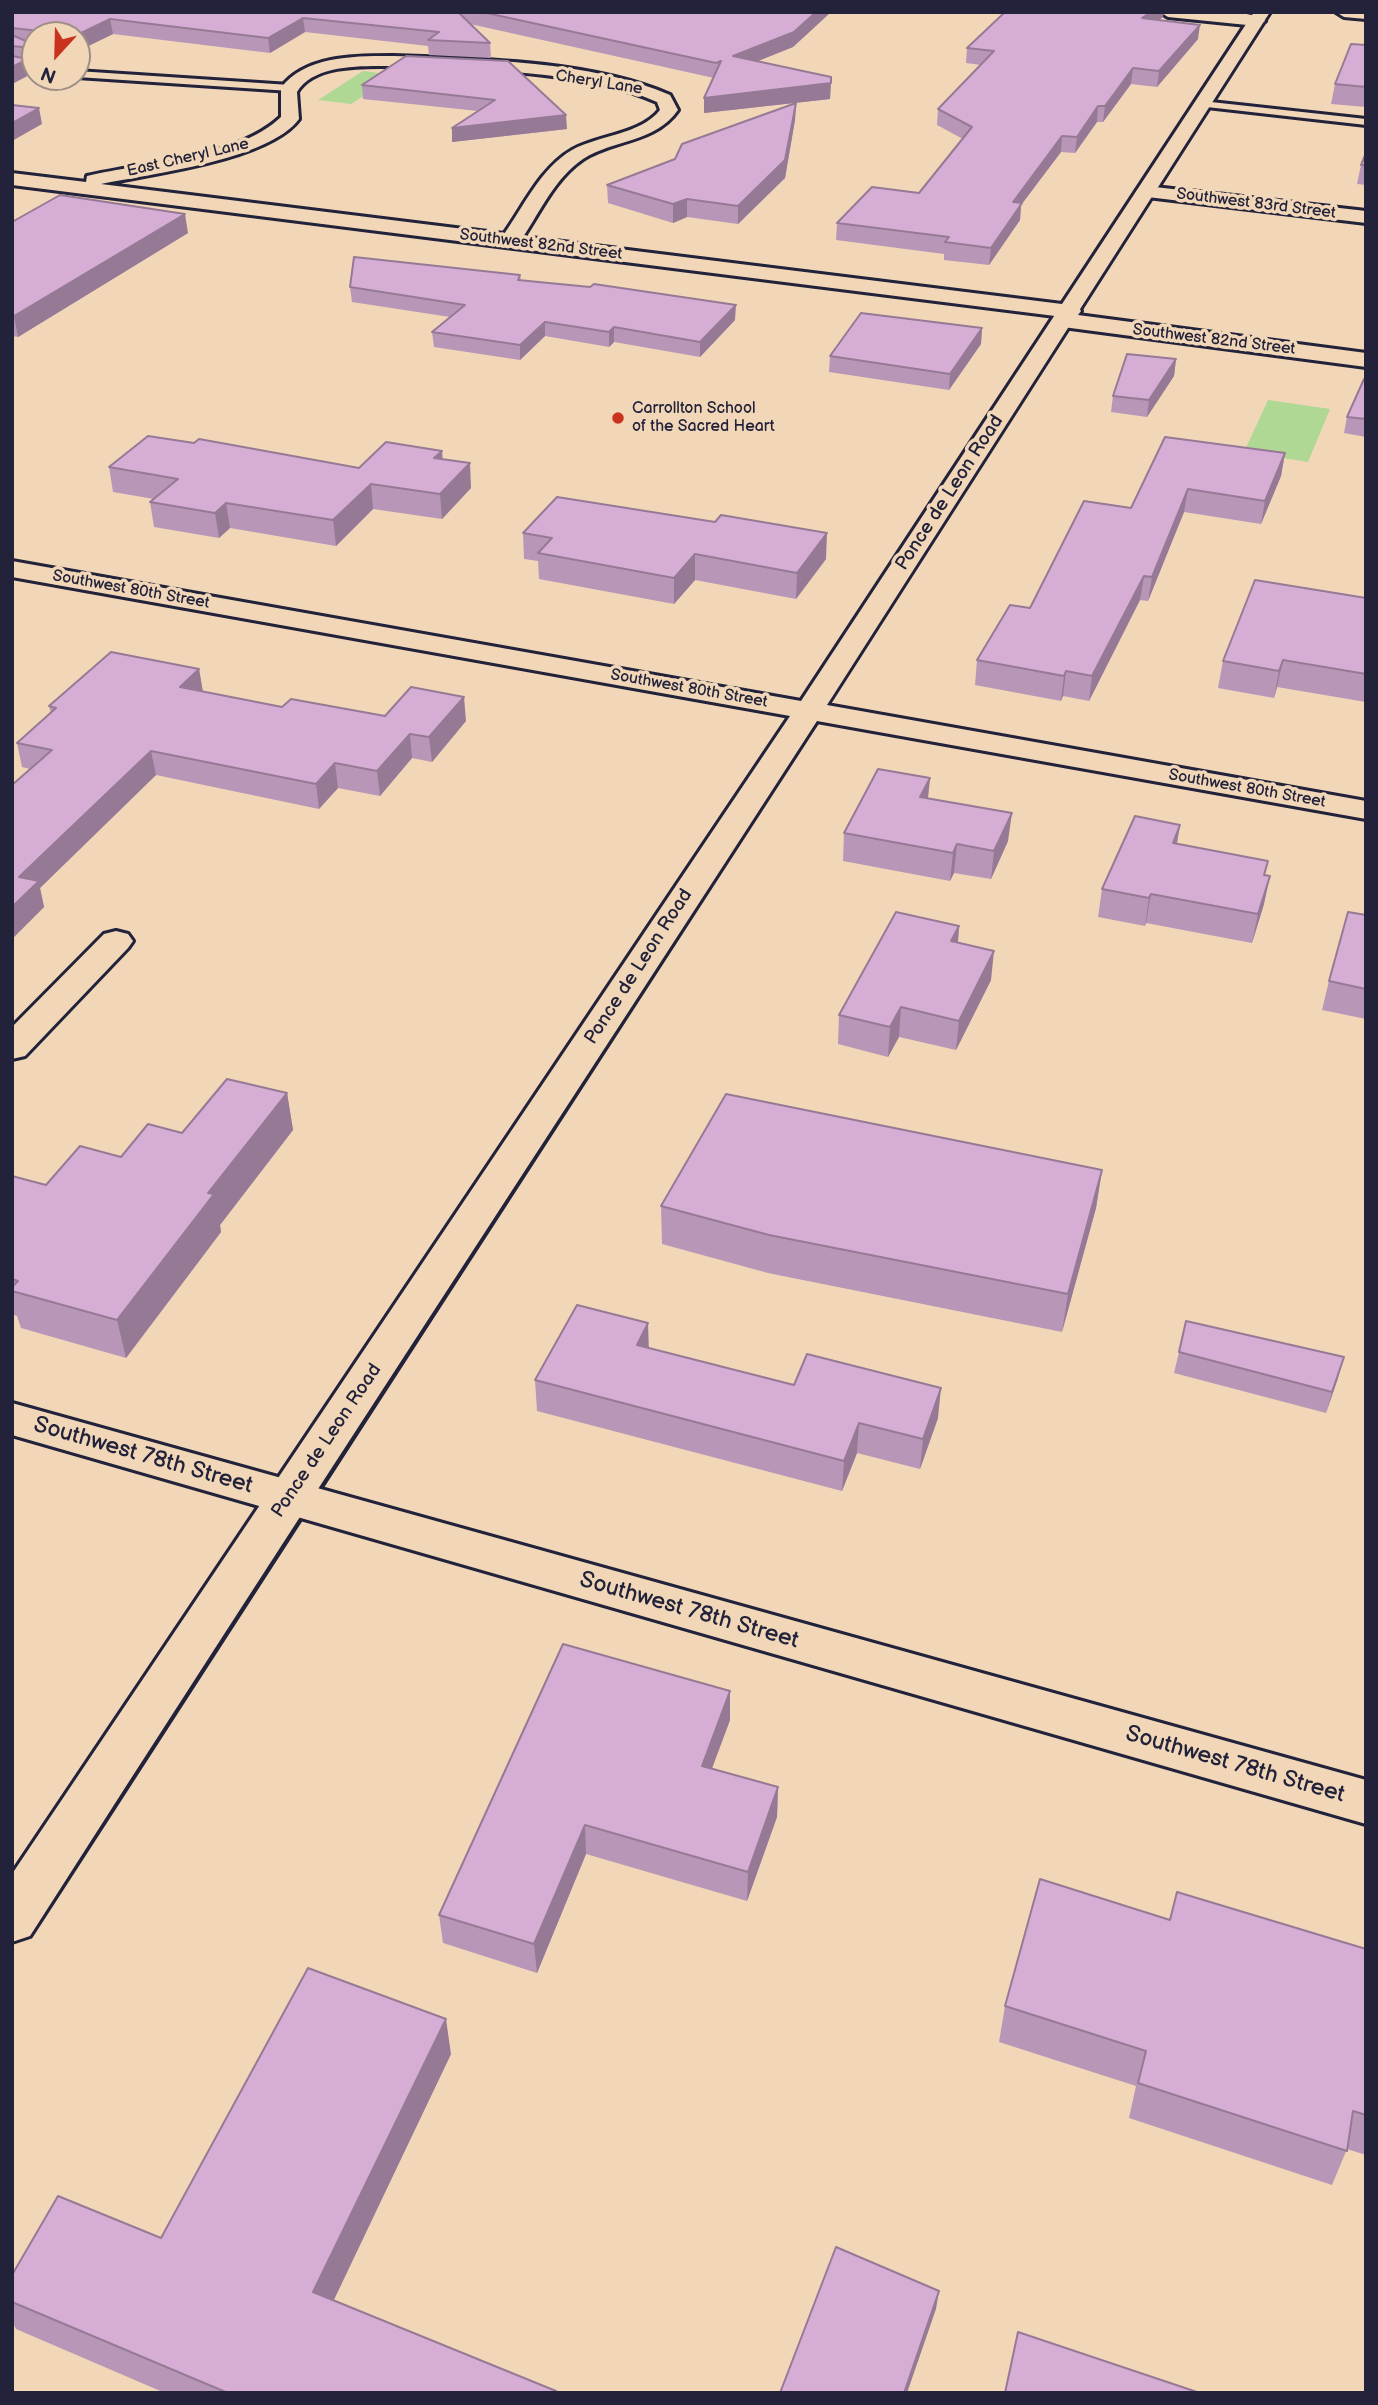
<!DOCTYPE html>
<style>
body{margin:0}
#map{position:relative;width:1378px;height:2405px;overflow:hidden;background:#f1d7b8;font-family:"Balsamiq Sans",sans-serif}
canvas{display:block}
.frame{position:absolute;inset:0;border:14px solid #22223b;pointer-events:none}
.north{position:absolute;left:21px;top:21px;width:70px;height:70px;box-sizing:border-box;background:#f1d7b8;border:2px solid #9e8f86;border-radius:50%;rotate:202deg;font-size:19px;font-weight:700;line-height:28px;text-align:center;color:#22223b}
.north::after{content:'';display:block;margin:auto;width:24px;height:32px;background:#c8321e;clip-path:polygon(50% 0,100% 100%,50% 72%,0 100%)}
</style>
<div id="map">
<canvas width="1378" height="2405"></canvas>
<div class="frame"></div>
<div class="north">N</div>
</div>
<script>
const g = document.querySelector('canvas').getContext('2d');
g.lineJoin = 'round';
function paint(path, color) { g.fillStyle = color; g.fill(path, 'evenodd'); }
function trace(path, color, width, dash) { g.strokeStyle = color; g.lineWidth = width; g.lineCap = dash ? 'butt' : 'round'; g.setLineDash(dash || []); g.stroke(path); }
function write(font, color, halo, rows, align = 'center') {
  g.font = font + ' "Balsamiq Sans",sans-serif'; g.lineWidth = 7; g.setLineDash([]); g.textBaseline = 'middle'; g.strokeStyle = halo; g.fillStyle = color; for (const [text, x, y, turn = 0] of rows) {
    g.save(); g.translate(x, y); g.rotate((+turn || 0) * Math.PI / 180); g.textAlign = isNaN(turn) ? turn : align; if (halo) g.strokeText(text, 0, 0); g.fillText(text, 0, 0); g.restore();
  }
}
paint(new Path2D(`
 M363,71L396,75L351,104L318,100Z
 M1268,400L1330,409L1308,462L1244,452Z`), '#afd895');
const lane = new Path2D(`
 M12,63L35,66V72L12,69Z
 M77,71L290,85L296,88L290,91L77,77Z
 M1202,101L1366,119V125L1198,106L1196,104Z`);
const street = new Path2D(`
 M1160,12C1182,12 1251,7 1265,21L1257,26L1168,17Z
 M1336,12H1366V19L1344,17Z
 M394,56C478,59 593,61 670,95L678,110C655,143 614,139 583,159C555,178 541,210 523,237L1070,305L1078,306L1081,311L1078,315L1366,353V367L1063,327L1055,325L1052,320L1055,316L12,185V173L86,182L87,176C145,162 237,159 281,117V88C305,55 358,56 394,56ZM394,66C472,69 585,70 657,102L660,110C640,135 599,135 572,150C541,168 524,206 504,234L101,184C150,174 269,160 299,119L297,92C314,63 366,66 394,66Z
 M1146,186L1366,211V223L1139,196L1136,192L1139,188Z
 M116,931L128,934L133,941L128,948L25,1056L12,1059V1027L104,934Z
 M12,1403L1366,1780V1824L12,1435Z`);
const secondary = new Path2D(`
 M1254,12H1270L827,705L1366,801V819L817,721C555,1126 290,1529 30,1936L12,1942V1874L790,716L12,577V561L801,701Z`);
trace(lane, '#22223b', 6);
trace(street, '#22223b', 6);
trace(secondary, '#22223b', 6);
paint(lane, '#f1d7b8');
paint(street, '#f1d7b8');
paint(secondary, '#f1d7b8');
paint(new Path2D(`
 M12,12H831L793,47L758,61L831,77L830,99L704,113L714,78L470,24L490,43L491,58L429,55L428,46L305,32L270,53L113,34L80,50H77V35H35V63H29L31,74L12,84Z
 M1163,17L1159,20L1198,39L1157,87L1131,84L1103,122H1097L1075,153L1061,152L1021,205L1020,220L989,265L944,260V254L836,240L837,223L919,193L963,139L937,125L938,109L981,65L966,63L967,48Z
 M1366,45V107L1331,104L1335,84Z
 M406,56L567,129L452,142V128L478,111L363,99L362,85Z
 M796,103L795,120L785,178L738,224L687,217L673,223L608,203L607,185L675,159Z
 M1366,153V185L1357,184L1361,165Z
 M12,222L188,233L18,337L12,336Z
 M520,275L521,280L735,320L700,357L614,342L609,347L545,336L520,360L434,347L432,332L450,317L352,302L350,287Z
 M982,328L981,344L949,390L829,372L830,356Z
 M1176,359L1174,376L1147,417L1111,412L1113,396Z
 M1366,380V437L1344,433L1347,417Z
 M442,451V459L471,488L442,519L373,509L336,546L230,528L219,538L154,527L150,502L154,499L113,492L109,467L359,468Z
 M1285,453L1281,476L1261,524L1184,512L1148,601L1140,600L1089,701L1063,696L1061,701L975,685L977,660L1131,508Z
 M523,533L826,559L796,599L695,580L674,604L539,579L538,561L524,559Z
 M1366,598V702L1277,687L1274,698L1218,688L1223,661Z
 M199,669L203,692L282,707L385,716L466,721L432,762L412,758L380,796L338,788L319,809L156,775L40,888L44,907L12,939L30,769L22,767L17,743L51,713L49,706Z
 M930,778L928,798L1008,841L991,879L954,873L950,881L843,861L844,833Z
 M1180,825L1177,844L1265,875L1264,904L1252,943L1146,923L1145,926L1098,917L1102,889Z
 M1366,915V1019L1322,1010L1329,981Z
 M959,926L958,943L991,980L956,1050L899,1037L888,1057L838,1044L839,1015Z
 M287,1093L293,1130L220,1225L221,1232L126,1358L21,1328L17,1316L12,1314V1176L46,1185Z
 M1102,1170L1096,1208L1062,1332L768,1273L662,1244L661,1206Z
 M649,1348L794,1385L938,1418L920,1469L857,1453L842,1491L537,1411L535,1380Z
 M1179,1352L1338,1378L1326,1413L1174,1373Z
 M730,1720L712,1768L778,1787L777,1817L747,1901L586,1854L537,1973L443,1943L439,1915Z
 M1177,1892L1366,1949V2155L1347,2149L1332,2185L1129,2118L1136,2086L999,2042L1005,2006L1169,1920Z
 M451,2054L333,2300L556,2391V2393H165L16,2329L12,2321V2275L161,2238Z`), '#b896b7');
paint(new Path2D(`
 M816,12H831L793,47L733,71V56Z
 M1151,12H1164L1163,17L1141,33L1142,18Z
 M303,18L305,32L270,53L268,38Z
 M110,19L113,34L80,50L77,35Z
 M1200,25L1198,39L1157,87L1159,71Z
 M28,59L31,74L12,84V67Z
 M1133,68L1131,84L1103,122L1105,106Z
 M831,83L830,99L704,113V98Z
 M796,103L795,120L785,178L738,224V206Z
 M1098,106L1097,122L1075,153L1077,137Z
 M39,108L42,124L12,141V123Z
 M566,115L567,129L452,142V128Z
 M1062,136L1061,152L1021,205L1020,220L989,265L991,248L1013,202Z
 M687,199V217L673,223V204Z
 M185,214L188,233L18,337L14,316Z
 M736,305L735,320L700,357V342Z
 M545,322V336L520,360V345Z
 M614,327V342L609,347V332Z
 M982,328L981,344L949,390L950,374Z
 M1176,359L1174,376L1147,417L1149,400Z
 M442,451L444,475L434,458Z
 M1285,453L1281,476L1261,524L1265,501Z
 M470,463L471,488L442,519L440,494Z
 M371,484L373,509L336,546L333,520Z
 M1188,489L1184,512L1148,601L1152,577Z
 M226,503L230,528L219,538L215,513Z
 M827,533L826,559L796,599L797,573Z
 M695,554V580L674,604V578Z
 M1144,576L1140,600L1089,701L1092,676Z
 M1283,660L1277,687L1274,698L1279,671Z
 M199,669L203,693L180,687Z
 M1066,671L1063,696L1061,701L1064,676Z
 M464,697L466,721L432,762L429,737Z
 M410,734L412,758L380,796L377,771Z
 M151,751L156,775L40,888L44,907L12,939V907L19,877Z
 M335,763L338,788L319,809L316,784Z
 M930,778L927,806L920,797Z
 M1012,813L1008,841L991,879L994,851Z
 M1180,825L1175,853L1173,843Z
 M957,844L954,873L950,881L953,853Z
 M1270,876L1264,904L1252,943L1258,914Z
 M1151,894L1146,923L1145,926L1149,898Z
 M959,926L957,955L951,941Z
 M994,951L991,980L956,1050L959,1021Z
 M901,1007L899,1037L888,1057L890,1027Z
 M287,1093L293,1130L220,1225L221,1232L126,1358L117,1320L208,1193Z
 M1102,1170L1096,1208L1062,1332L1068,1294Z
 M648,1323L649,1353L637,1345Z
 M1344,1357L1338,1378L1326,1413L1332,1392Z
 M941,1388L938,1418L920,1469L923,1439Z
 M859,1423L857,1453L842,1491L844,1461Z
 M730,1691V1720L702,1795V1766Z
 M778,1787L777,1817L747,1901L748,1872Z
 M585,1825L586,1854L537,1973L534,1944Z
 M446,2019L451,2054L322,2325L313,2292Z
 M939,2291L936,2309L907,2393H904Z`), '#967a95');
const building = new Path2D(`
 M12,12H458L490,43L428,40L439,32L303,18L268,38L110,19L77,35L12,28Z
 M482,12H816L794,32L733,56L831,77V83L704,98L721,61L716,63Z
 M1005,12H1151L1142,18L1200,25L1159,71L1133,68L1105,106H1098L1077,137L1062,136L1013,202L1022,203L991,248L945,242L949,237L837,223L872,187L919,193L972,127L938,109L994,51L967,48Z
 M12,35L35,45V56L33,48L12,46Z
 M1351,44L1366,45V87L1335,84Z
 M12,56L28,59L12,67Z
 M406,56L508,61L566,115L452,128L495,100L362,85Z
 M796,103L785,160L738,206L687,199L673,204L607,185L675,159L682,144Z
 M12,105L39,108L12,123Z
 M1366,153V165H1361Z
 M60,195L185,214L14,316H12V222Z
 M354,257L520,275L518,280L590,287L594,284L736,305L700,342L614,327L609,332L545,322L520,345L432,332L465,305L350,287Z
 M861,313L982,328L950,374L830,356Z
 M1127,354L1176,359L1149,400L1113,396Z
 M1364,379L1366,380V419L1347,417Z
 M148,436L194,443L199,439L359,468L386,442L442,451L434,458L470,463L440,494L371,484L333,520L226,503L215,513L150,502L178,479L109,467Z
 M1165,437L1285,453L1265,501L1188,489L1152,577L1144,576L1092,676L1066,671L1064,676L977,660L1010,605L1030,608L1084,501L1131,508Z
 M557,497L715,522L721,515L827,533L797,573L695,554L674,578L538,553L552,538L523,533Z
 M1255,580L1366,598V674L1283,660L1279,671L1223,661Z
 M111,652L199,669L180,687L282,707L291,699L385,716L411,687L464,697L429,737L410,734L377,771L335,763L316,784L151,751L19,877L39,881L12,907V785L52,750L17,743L56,708L49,706Z
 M878,769L930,778L920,797L1012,813L994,851L957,844L953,853L844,833Z
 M1135,816L1180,825L1173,843L1268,861L1264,875L1270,876L1258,914L1151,894L1149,898L1102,889Z
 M896,912L959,926L951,941L994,951L959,1021L901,1007L890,1027L839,1015Z
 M1348,912L1366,915V989L1329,981Z
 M227,1079L287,1093L208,1193L214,1194L117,1320L12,1291V1287L18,1281L12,1279V1176L46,1185L80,1146L121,1157L148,1124L182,1133Z
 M726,1094L1102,1170L1068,1294L769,1235L661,1206Z
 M577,1305L648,1323L637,1345L794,1385L807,1354L941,1388L923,1439L859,1423L844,1461L535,1380Z
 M1186,1321L1344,1357L1332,1392L1179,1352Z
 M563,1644L730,1691L702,1766L778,1787L748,1872L585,1825L534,1944L439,1915Z
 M1040,1879L1170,1920L1177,1892L1366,1949V2115L1353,2111L1347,2151L1138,2083L1146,2051L1005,2006Z
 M308,1968L446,2019L313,2292L556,2391L555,2393H228L12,2302V2275L58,2196L161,2238Z
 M836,2247L939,2291L904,2393H780Z
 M1018,2332L1200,2393H1005Z`);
paint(building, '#d6aed5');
trace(building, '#967a95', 2);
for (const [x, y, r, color] of [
 [618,418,7,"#c8321e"]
]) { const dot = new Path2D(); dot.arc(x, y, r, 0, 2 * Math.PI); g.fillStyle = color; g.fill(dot); trace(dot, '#f1d7b8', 2.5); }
write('16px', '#22223b', '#f1d7b8', [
 ["Cheryl Lane",599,83,9],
 ["East Cheryl Lane",188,158,-13],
 ["Southwest 83rd Street",1256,204,7],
 ["Southwest 82nd Street",541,245,7],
 ["Southwest 82nd Street",1214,340,7],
 ["Southwest 80th Street",131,590,10],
 ["Southwest 80th Street",689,689,10],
 ["Southwest 80th Street",1247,789,10]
]);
write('16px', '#22223b', '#f1d7b8', [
 ["Carrollton School",632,409],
 ["of the Sacred Heart",632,427]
], 'left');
write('19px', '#22223b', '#f1d7b8', [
 ["Ponce de Leon Road",950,493,-57],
 ["Ponce de Leon Road",639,967,-57],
 ["Ponce de Leon Road",327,1441,-56]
]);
write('23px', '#22223b', '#f1d7b8', [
 ["Southwest 78th Street",143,1456,16],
 ["Southwest 78th Street",689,1611,16],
 ["Southwest 78th Street",1235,1765,16]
]);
</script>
